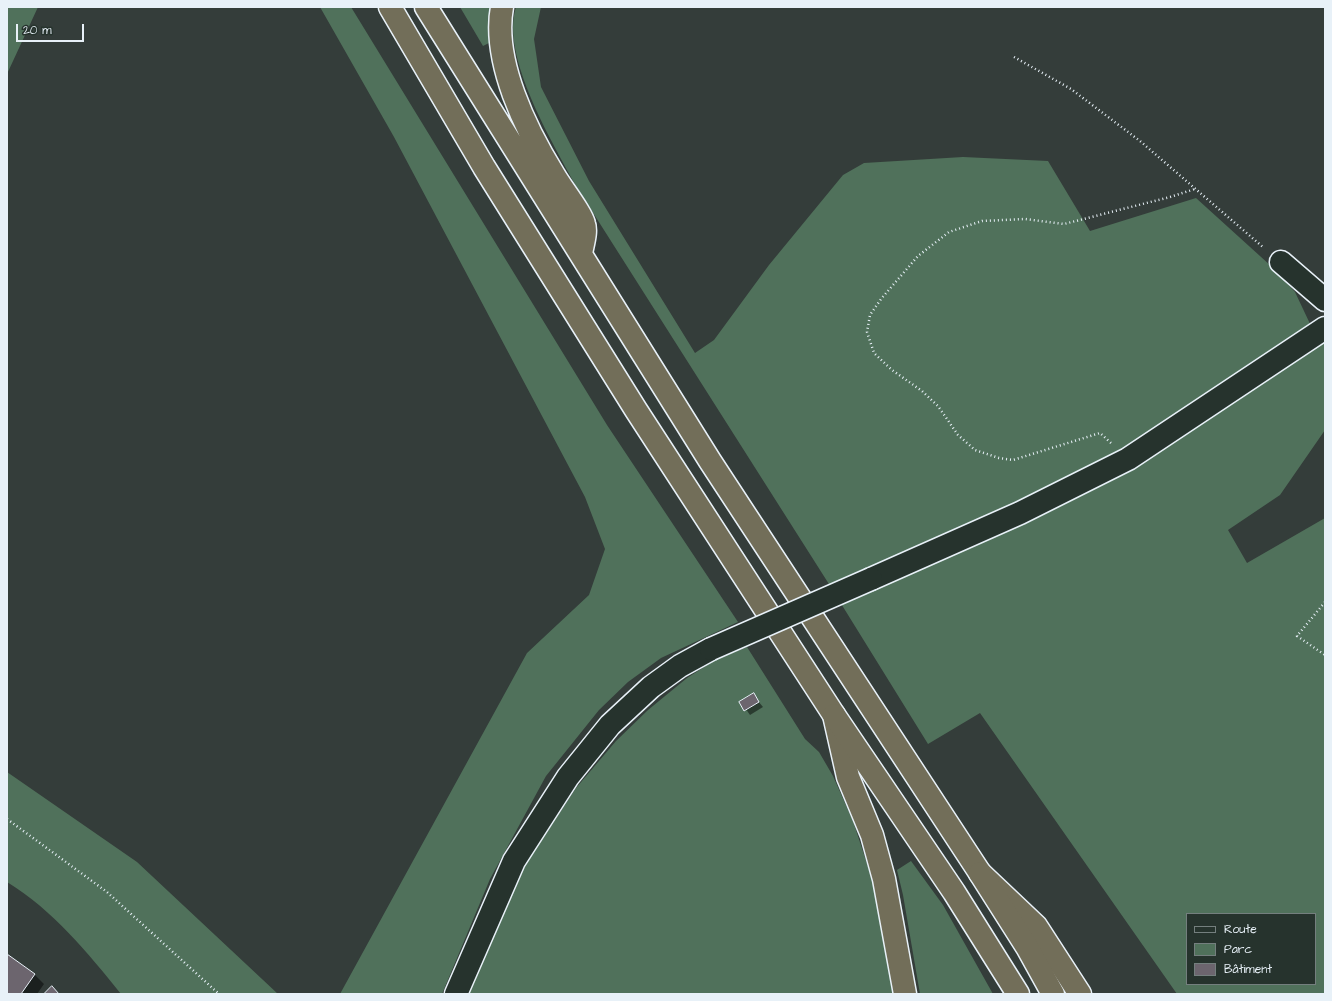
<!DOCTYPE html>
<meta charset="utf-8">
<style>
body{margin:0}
#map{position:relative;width:1332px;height:1001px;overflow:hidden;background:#343d3a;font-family:"Architects Daughter",sans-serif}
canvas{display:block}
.frame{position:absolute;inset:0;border:8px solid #e8f1f8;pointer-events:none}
.legend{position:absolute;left:1186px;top:913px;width:130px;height:72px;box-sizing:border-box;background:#26332d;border:1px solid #747f7e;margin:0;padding:5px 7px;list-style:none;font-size:12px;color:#e8f1f8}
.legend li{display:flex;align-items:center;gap:8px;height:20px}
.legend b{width:20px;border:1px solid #747f7e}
.scale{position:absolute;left:16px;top:24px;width:68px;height:18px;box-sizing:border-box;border:2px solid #e8f1f8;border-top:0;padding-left:5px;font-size:12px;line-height:14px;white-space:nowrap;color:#e8f1f8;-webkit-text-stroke:3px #26332d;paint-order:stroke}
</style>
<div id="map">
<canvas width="1332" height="1001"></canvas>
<div class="frame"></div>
<ul class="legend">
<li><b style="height:5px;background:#26332d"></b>Route</li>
<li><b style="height:11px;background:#50715b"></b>Parc</li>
<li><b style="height:11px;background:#6c656e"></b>Bâtiment</li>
</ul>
<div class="scale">20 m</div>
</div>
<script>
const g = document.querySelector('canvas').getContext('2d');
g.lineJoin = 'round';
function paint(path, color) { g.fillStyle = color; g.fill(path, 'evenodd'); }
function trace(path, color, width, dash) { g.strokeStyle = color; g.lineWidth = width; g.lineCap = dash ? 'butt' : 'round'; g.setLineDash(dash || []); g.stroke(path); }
paint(new Path2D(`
 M7,7H38L7,74Z
 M320,7H351L607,425L738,622L661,658L628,682L599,710L546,776L490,879L442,994H340L527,653L589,595L605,549L585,497L394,137Z
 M460,7H491L489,17V43L483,46Z
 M516,7H541L534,39L541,87L589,181L695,353L714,340L769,265L843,175L864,163L963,157L1048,161L1090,231L1196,198L1271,266L1295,292L1312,328L1325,341V430L1280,495L1228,530L1247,563L1325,518V994H1177L980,713L928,744L827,581L576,186C553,143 500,56 516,7ZM1187,914H1315V984H1187Z
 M747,647L805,739L819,752L833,776L853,821L873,882L890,954L896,994H467L526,864L576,788L616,741L648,710L687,678L715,660ZM753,693L759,702L745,711L739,702Z
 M7,772L137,862L278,994H121C88,953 53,910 7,882Z
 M911,861L943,905L993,994H920L903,895L897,870Z`), '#50715b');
paint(new Path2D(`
 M753,695L763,707L750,715L741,702Z
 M7,955L35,975L44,984L37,994H7Z`), '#0007');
const building = new Path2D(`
 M754,693L759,702L744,711L739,702Z
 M7,954L35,974L21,994H7Z
 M52,986L59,994H44Z`);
paint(building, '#6c656e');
trace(building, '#e8f1f8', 1);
const minor = new Path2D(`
 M1281,262L1325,300
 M871,579L1020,513L1128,459L1325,328
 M456,994L514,861L568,777L610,725L651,687L680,666L711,649`);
const trunk = new Path2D(`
 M390,7L484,167L636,410L834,715L848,777L872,835L884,879L905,994
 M426,7L710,461L980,873L1036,926L1080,994
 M502,7C492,61 526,130 554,175C560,186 582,214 584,224C587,232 582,246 581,254`);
const motorway = new Path2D(`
 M834,715L954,892L1018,994
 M980,873L1027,947L1053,994`);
trace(minor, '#e8f1f8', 25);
trace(trunk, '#e8f1f8', 25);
trace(motorway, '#e8f1f8', 25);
trace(new Path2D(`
 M1014,57L1071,89L1140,141L1264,248
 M1111,443L1100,433L1013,460L999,458L975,450L958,435L938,406L922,391L892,370L874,353L867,332L870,315L881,299L918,256L949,232L982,221L1025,219L1064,224L1170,197L1195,189
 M1325,602L1297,636L1325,655
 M7,819L107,892L219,994`), '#e8f1f8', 2.5, [1, 3]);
trace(minor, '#26332d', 22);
trace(trunk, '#726e59', 22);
trace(motorway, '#726e59', 22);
const minorBridge = new Path2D(`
 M711,649L871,579`);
trace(minorBridge, '#e8f1f8', 25, []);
trace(minorBridge, '#26332d', 22);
</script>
